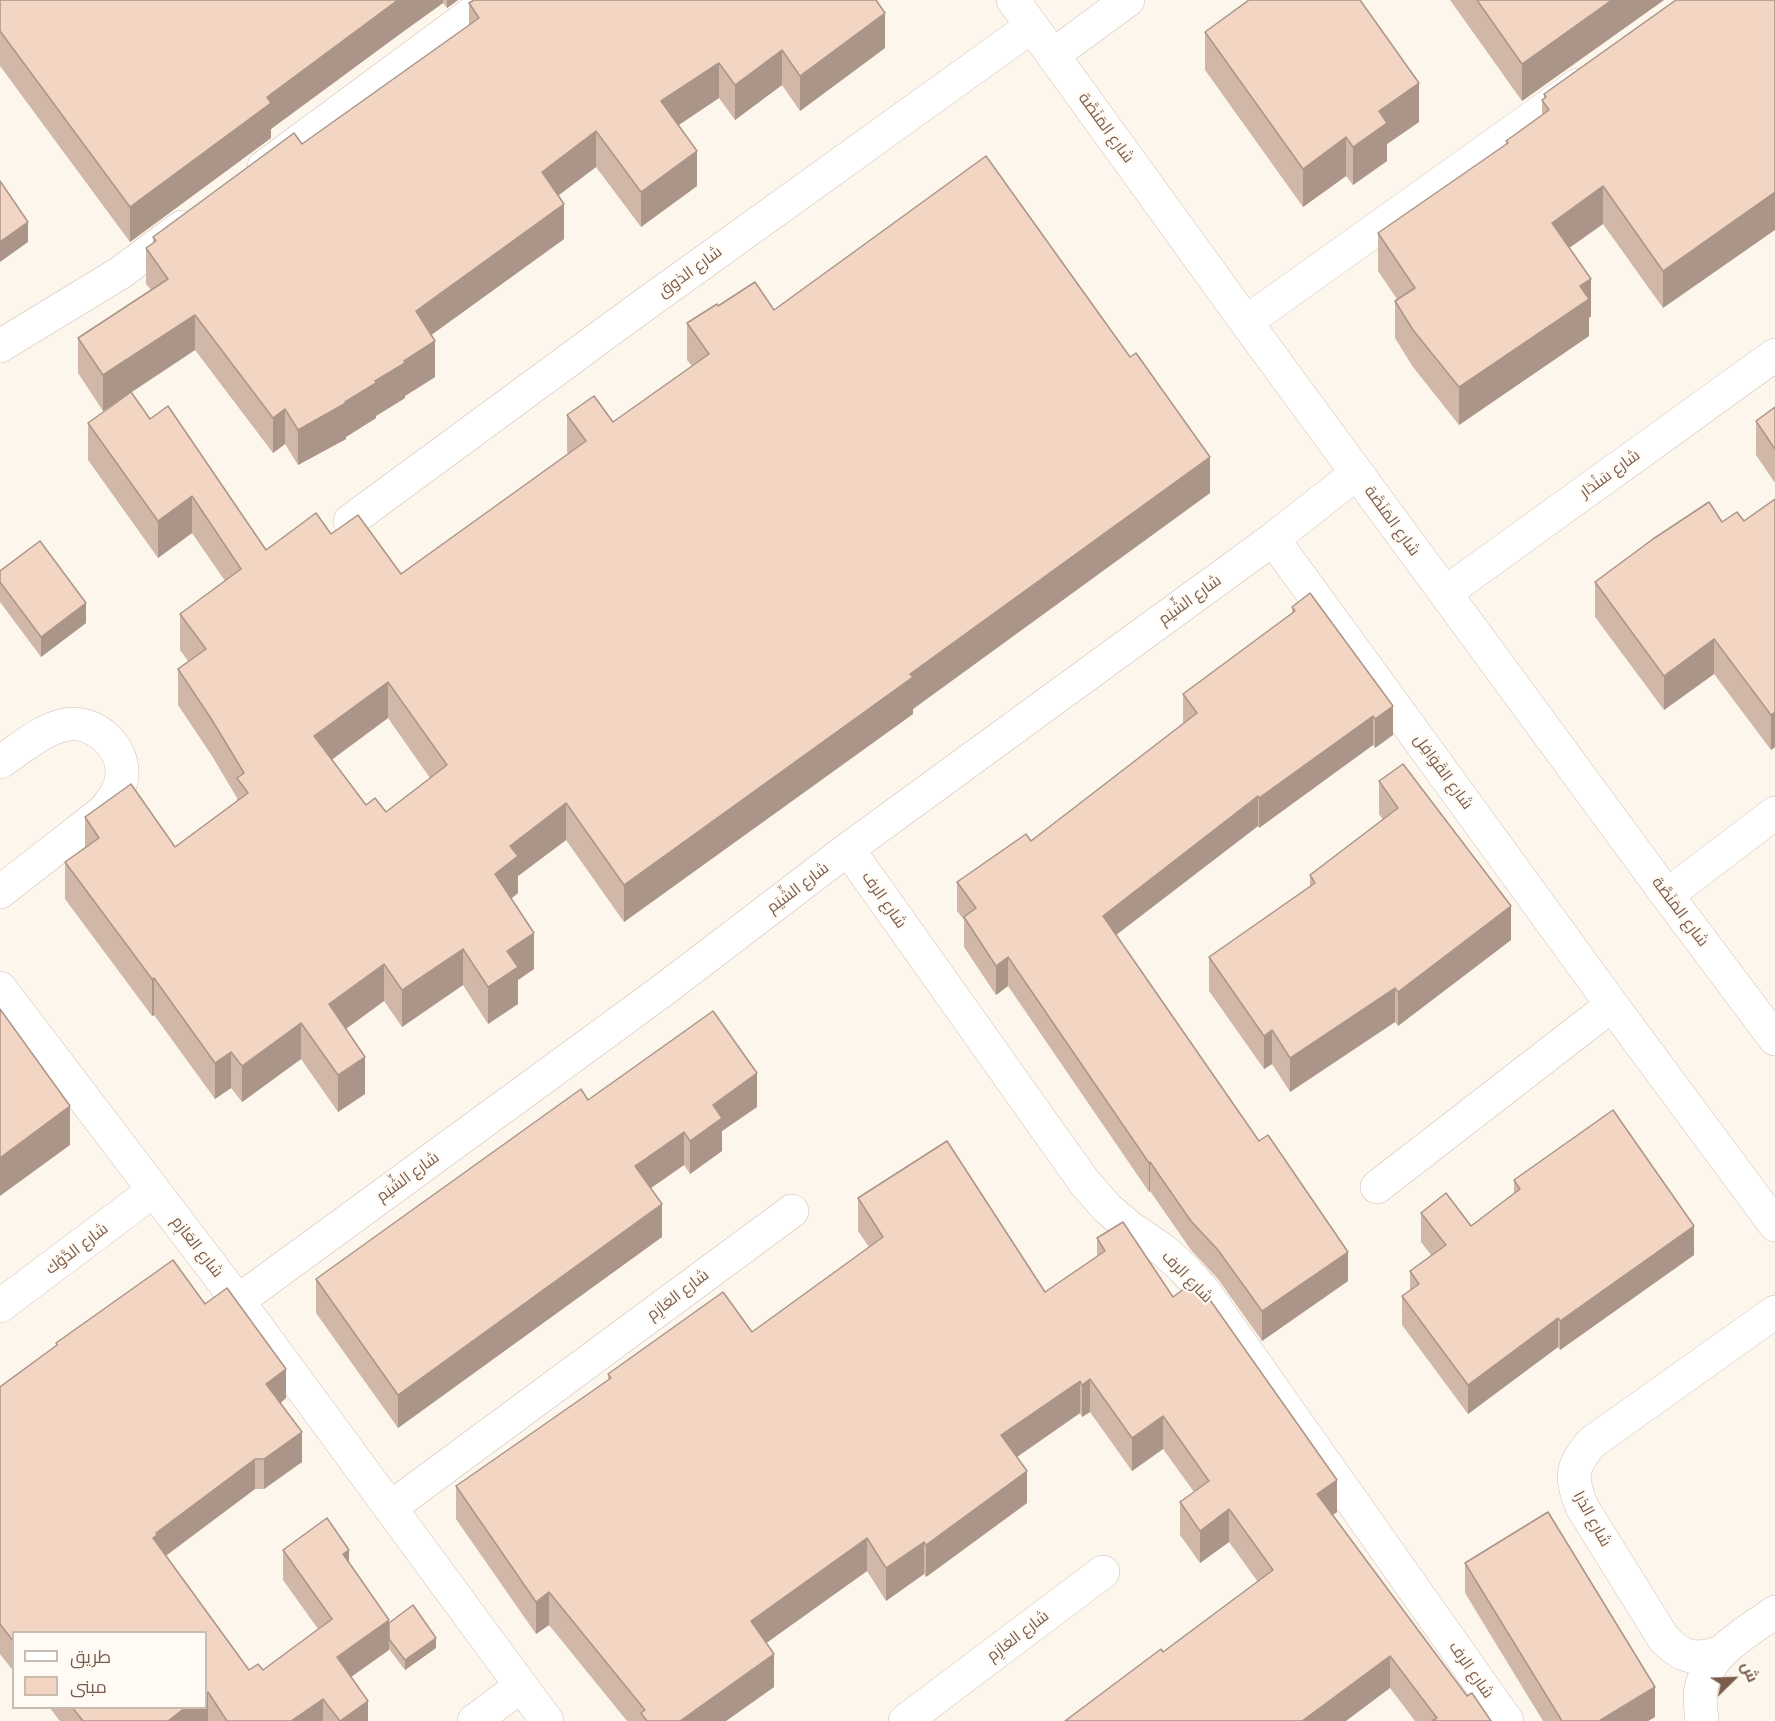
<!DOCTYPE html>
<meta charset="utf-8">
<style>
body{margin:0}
#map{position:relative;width:1775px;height:1721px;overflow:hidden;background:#fdf6ec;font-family:Figtree,Cairo,sans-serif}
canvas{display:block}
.legend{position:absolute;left:12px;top:1631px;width:195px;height:78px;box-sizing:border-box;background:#fffaf3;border:2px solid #cabbb1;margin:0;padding:8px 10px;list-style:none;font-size:18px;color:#7a5c4d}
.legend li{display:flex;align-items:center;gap:12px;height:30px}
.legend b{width:30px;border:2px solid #cabbb1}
.north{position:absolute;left:1703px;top:1649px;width:60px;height:60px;-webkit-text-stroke:4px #fffaf3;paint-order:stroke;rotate:67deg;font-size:16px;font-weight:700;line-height:24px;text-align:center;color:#7a5c4d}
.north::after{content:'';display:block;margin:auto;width:21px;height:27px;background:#7a5c4d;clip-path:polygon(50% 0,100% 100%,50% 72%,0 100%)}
</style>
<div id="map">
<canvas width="1775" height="1721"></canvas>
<ul class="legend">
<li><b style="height:8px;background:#fff"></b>طريق</li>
<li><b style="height:16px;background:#f3d5c3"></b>مبنى</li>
</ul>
<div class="north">ش</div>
</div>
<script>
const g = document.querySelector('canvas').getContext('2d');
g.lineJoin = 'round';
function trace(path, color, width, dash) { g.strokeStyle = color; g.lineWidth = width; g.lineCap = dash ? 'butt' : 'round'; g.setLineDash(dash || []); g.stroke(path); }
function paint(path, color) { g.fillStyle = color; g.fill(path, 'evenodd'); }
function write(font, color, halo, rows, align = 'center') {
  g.font = font + ' Figtree,Cairo,sans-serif'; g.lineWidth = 4.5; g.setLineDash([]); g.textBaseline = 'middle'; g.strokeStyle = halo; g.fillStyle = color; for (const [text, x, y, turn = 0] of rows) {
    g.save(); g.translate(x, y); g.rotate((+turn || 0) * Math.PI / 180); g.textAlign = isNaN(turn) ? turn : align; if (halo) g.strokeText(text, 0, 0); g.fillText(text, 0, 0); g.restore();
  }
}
const minor = new Path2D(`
 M1013,0L1246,322L1667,895L1775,1039
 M1053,55L1128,0
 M264,167L490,0
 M1246,322L1578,85
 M0,346L120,273L182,227
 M350,521L633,313L1032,26
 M1273,539L1612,1005L1775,1225
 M1445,593L1775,355
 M0,762C19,750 41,730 64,725C93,718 124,746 122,775C121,790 112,800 104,811L0,892
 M848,849L1085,1183L1107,1208L1128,1226L1163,1250L1184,1269L1203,1290L1507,1721
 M1667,895L1775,813
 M0,988L238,1301L547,1721
 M1377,1187L1612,1005
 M238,1301L662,991L848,849L1273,539L1357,473
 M0,1306L153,1191
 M390,1508L792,1211
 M1721,1652C1695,1661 1683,1658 1664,1639L1582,1507C1570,1476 1571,1468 1591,1443L1775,1312
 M474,1721L521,1686
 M905,1721L1103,1572
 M1702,1721C1701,1710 1699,1699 1701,1688C1710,1651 1746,1633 1775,1612`);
trace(minor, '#d1beb0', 34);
trace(minor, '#fff', 33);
paint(new Path2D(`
 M0,0H458L447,8L443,3L404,31L271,129V138L130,242L0,66Z
 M1450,0H1664L1522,101Z
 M1676,0L1663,308L1603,224L1569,248L1591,316L1589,318V336L1459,425L1413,367L1395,338V301L1397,299L1378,271V233L1506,145V141L1542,115V100L1544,99V94Z
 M469,3L885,48L800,111L782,85L735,120L719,98L678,125L697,186L641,227L596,167L558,195L564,239L431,335L435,377L405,396V398L376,416V418L346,437V439L298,465L285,444L273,453L195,350L103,411L78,373V338L151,290L146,284V248L153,243V237L302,144L469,25Z
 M1205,32L1419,122L1387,144V161L1353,185L1346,176L1303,207L1205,70Z
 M718,306L774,310L1210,493L913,709V714L624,922L566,840L518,876V893L511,899L534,969L518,980V1004L488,1024L463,985L402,1027L384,1001L346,1029L365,1094L338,1112L301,1059L242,1102L231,1088L215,1099L154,1015L152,1016L65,899V862L85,848V817L175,847L237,801V798L212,756L178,705V669L188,661L180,650V614L225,581L192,533L158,558L88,460V423L150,419L266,550L331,534L401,574L569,454L567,452V415L613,422L692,366L687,360V323ZM388,718L430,778L386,812L366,805L332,759Z
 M1775,407V483L1756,455V421Z
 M1775,499V747L1771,750L1714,674L1664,710L1595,617V582L1722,522L1744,521Z
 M0,571L86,623L41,657L0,602Z
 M1292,607L1393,735L1375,748L1373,745L1259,828L1258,826L1116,935L1348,1281L1262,1341L1218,1279L1191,1250L1150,1191L1149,1192L1008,986L996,995L964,947V920L957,911V882L1031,841L1183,724V694L1292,614Z
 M1379,781L1511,940L1398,1026L1395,1022L1290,1092L1272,1064L1264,1069L1209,991V957L1310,886V875L1383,820L1379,814Z
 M588,1100L757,1107L722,1131V1151L690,1174L684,1165L651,1188L662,1237L398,1428L316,1313V1279Z
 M1514,1180L1694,1255L1560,1350L1558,1347L1468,1414L1402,1325V1296L1410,1290V1271L1431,1255L1421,1242V1213L1471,1226L1514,1194Z
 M858,1198L1045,1292L1097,1256V1238L1173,1297L1337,1512L1333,1515L1467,1696L1491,1721H1415L1390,1688L1163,1652L1258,1582L1229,1542L1200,1563L1180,1535V1502L1194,1492L1163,1449L1132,1471L1090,1412L1082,1417L1080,1413L1017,1457L1027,1503L926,1577L924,1574L886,1601L867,1571L766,1643L774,1687L726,1721H627L549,1625L536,1634L456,1519V1486L608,1380V1374L752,1332L869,1247L858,1231Z
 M205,1304L286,1398L281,1403L302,1462L264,1489H255L166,1556L249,1670H263L318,1629L283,1580V1550L349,1562L389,1623L436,1648L405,1670L389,1649L351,1677L368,1721H60L49,1707H206L14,1632V1672L0,1654V1387L56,1346V1343Z
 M1465,1563L1655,1717L1648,1721H1543L1465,1593Z`), '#d1b7a8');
paint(new Path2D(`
 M398,0H443V3L404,31L271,129V138L130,242V207L267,97Z
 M447,0H458L447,8Z
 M1612,0H1664L1522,101V64Z
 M885,13V48L800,111V76Z
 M782,50V85L735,120V85Z
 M719,63V98L661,137V101Z
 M1419,83V122L1387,144V161L1353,185V147L1379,111Z
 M596,131V167L542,208V172Z
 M1346,137V176L1303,207V169Z
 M697,151V186L641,227V192Z
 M1603,186V224L1552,260V223Z
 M1775,192V230L1663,308V271Z
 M564,204V239L416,346V311Z
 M28,222V242L0,262V242Z
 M1591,279V316L1589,318V336L1459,425V387L1580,286Z
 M195,315V350L103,411V375Z
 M435,341V377L405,396V398L376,416V418L346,437V439L298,465V430L345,402L404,361Z
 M285,409V444L273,453V418Z
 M1210,457V493L913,709V714L624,922V885L910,674Z
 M192,496V533L158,558V521Z
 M86,603V623L41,657V637Z
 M1714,639V674L1664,710V676Z
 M388,682V718L314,773V736Z
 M1393,706V735L1375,748V719Z
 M1775,712V747L1771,750V715Z
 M1373,716V745L1259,828V798Z
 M1258,796V826L1103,945V916Z
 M566,803V840L518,876V893L495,911V874L510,846Z
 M1511,906V940L1398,1026V992Z
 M534,933V969L518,980V1004L488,1024V987L507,951Z
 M463,949V985L402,1027V990Z
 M1008,957V986L996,995V966Z
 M384,964V1001L329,1041V1004Z
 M154,978V1015L152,1016V979Z
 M1395,988V1022L1290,1092V1058Z
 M301,1023V1059L242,1102V1066Z
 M1272,1030V1064L1264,1069V1036Z
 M231,1052V1088L215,1099V1063Z
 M365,1057V1094L338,1112V1075Z
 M757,1073V1107L722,1131V1151L690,1174V1141L713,1105Z
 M70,1106V1145L0,1196V1158Z
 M684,1132V1165L635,1199V1166Z
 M1150,1162V1191L1149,1192V1163Z
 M662,1204V1237L398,1428V1395Z
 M1694,1226V1255L1560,1350V1321Z
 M1348,1252V1281L1262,1341V1311Z
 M1558,1318V1347L1468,1414V1385Z
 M286,1369V1398L266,1414V1384Z
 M1090,1379V1412L1082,1417V1385Z
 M1080,1381V1413L1001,1468V1435Z
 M1163,1416V1449L1132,1471V1438Z
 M302,1432V1462L264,1489V1459Z
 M255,1459V1489L157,1562L153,1538L156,1533Z
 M1027,1471V1503L926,1577V1545Z
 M1337,1480V1512L1317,1526V1494Z
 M1229,1509V1542L1200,1563V1531Z
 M867,1538V1571L751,1654V1621Z
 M924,1542V1574L886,1601V1568Z
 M349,1550V1580L343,1554Z
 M549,1592V1625L536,1634V1602Z
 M389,1620V1650L337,1687V1657Z
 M436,1638V1648L405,1670V1660Z
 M774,1654V1687L726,1721H680Z
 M1390,1656V1688L1346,1721H1302Z
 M1655,1687V1717L1648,1721H1599Z
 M208,1692V1721H168L186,1707H206V1694Z
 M323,1699V1721H291Z
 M368,1701V1721H340Z`), '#aa9588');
const building = new Path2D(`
 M0,0H398L267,97L271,103L130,207L0,31Z
 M474,0H876L885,13L800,76L782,50L735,85L719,63L661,101L697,151L641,192L596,131L542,172L564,204L416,311L435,341L404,361L405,363L375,381L376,383L345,402L346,403L298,430L285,409L273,418L195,315L103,375L78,338L168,279L146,248L156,241L153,237L294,133L302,144L479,18L469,3Z
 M1249,0H1360L1419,83L1379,111L1387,123L1353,147L1346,137L1303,169L1205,32Z
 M1477,0H1612L1522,64Z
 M1676,0H1775V192L1663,271L1603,186L1552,223L1591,279L1580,286L1589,299L1459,387L1413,330L1395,301L1415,288L1378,233L1508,143L1506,141L1549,110L1542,100L1546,97L1544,94Z
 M986,156L1130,357L1136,353L1210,457L910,674L913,677L624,885L566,803L510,846L518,856L495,874L534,933L507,951L518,967L488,987L463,949L402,990L384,964L329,1004L365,1057L338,1075L301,1023L242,1066L231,1052L215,1063L154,978L152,979L65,862L99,838L85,817L131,784L175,847L248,793L237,778L244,773L212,720L178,669L206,649L180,614L241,569L192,496L158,521L88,423L131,392L150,419L168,406L266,550L316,513L331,534L358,515L401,574L586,441L567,415L594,396L613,422L709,354L687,323L717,304L718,306L755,282L774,310ZM388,682L447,765L386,812L375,798L366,805L314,736Z
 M0,181L28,222L0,242Z
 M1775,407V449L1756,421Z
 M1775,499V712L1771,715L1714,639L1664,676L1595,582L1653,539L1709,502L1722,522L1737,512L1744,521Z
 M40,541L86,603L41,637L0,582V571Z
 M1310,593L1393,706L1375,719L1373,716L1259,798L1258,796L1103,916L1259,1141L1268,1135L1348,1252L1262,1311L1218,1250L1191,1221L1150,1162L1149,1163L1008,957L996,966L964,917L976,908L957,882L1026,834L1031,841L1197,713L1183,694L1295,611L1292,607Z
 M1403,764L1511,906L1398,992L1395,988L1290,1058L1272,1030L1264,1036L1209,957L1315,883L1310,875L1398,808L1379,781Z
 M0,1009L70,1106L0,1158Z
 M713,1011L757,1073L713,1105L722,1118L690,1141L684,1132L635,1166L662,1204L398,1395L316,1279L581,1089L588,1100Z
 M1613,1110L1694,1226L1560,1321L1558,1318L1468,1385L1402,1296L1419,1284L1410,1271L1446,1245L1421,1213L1446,1193L1471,1226L1520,1189L1514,1180Z
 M947,1141L1045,1292L1105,1251L1097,1238L1123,1222L1173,1297L1196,1280L1337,1480L1317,1494L1467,1696L1472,1693L1491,1721H1432L1437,1718L1390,1656L1302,1721H1065L1161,1649L1163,1652L1273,1570L1229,1509L1200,1531L1180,1502L1209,1481L1163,1416L1132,1438L1090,1379L1082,1385L1080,1381L1001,1435L1027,1471L926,1545L924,1542L886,1568L867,1538L751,1621L774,1654L680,1721H647L641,1713L645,1710L549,1592L536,1602L456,1486L611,1378L608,1374L723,1292L752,1332L883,1237L858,1198Z
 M173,1260L205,1304L227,1288L286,1369L266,1384L302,1432L264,1459H255L156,1533L157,1535L153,1538L249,1670L258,1664L263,1670L332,1619L283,1550L327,1518L349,1550L343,1554L389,1620L337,1657L368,1701L340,1721L323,1699L291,1721H227L208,1692L206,1694V1632H14V1642L0,1624V1387L57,1345L56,1343Z
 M1548,1512L1655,1687L1599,1721H1562L1465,1563Z
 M413,1605L436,1638L405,1660L389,1639V1623Z
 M72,1707H186L168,1721H83Z`);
paint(building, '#f3d5c3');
trace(building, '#aa9588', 1.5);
write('16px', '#7a5c4d', '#fffaf3', [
 ["شارع المَنَصَّة",1106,128,54],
 ["شارع الذوق",690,272,-36],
 ["شارع سَنْدَار",1610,474,-36],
 ["شارع المَنَصَّة",1392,521,54],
 ["شارع الشِّيَم",1190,600,-36],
 ["شارع القَوَافِل",1443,772,54],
 ["شارع الشِّيَم",798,888,-37],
 ["شارع الرف",884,900,55],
 ["شارع المَنَصَّة",1680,912,53],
 ["شارع الشِّيَم",408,1177,-36],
 ["شارع العَازِم",197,1247,52],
 ["شارع الدَّوْك",77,1249,-37],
 ["شارع الرف",1187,1277,46],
 ["شارع العَازِم",678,1295,-37],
 ["شارع الذرا",1592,1519,61],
 ["شارع العَازِم",1018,1636,-37],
 ["شارع الرف",1471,1670,55]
]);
</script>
